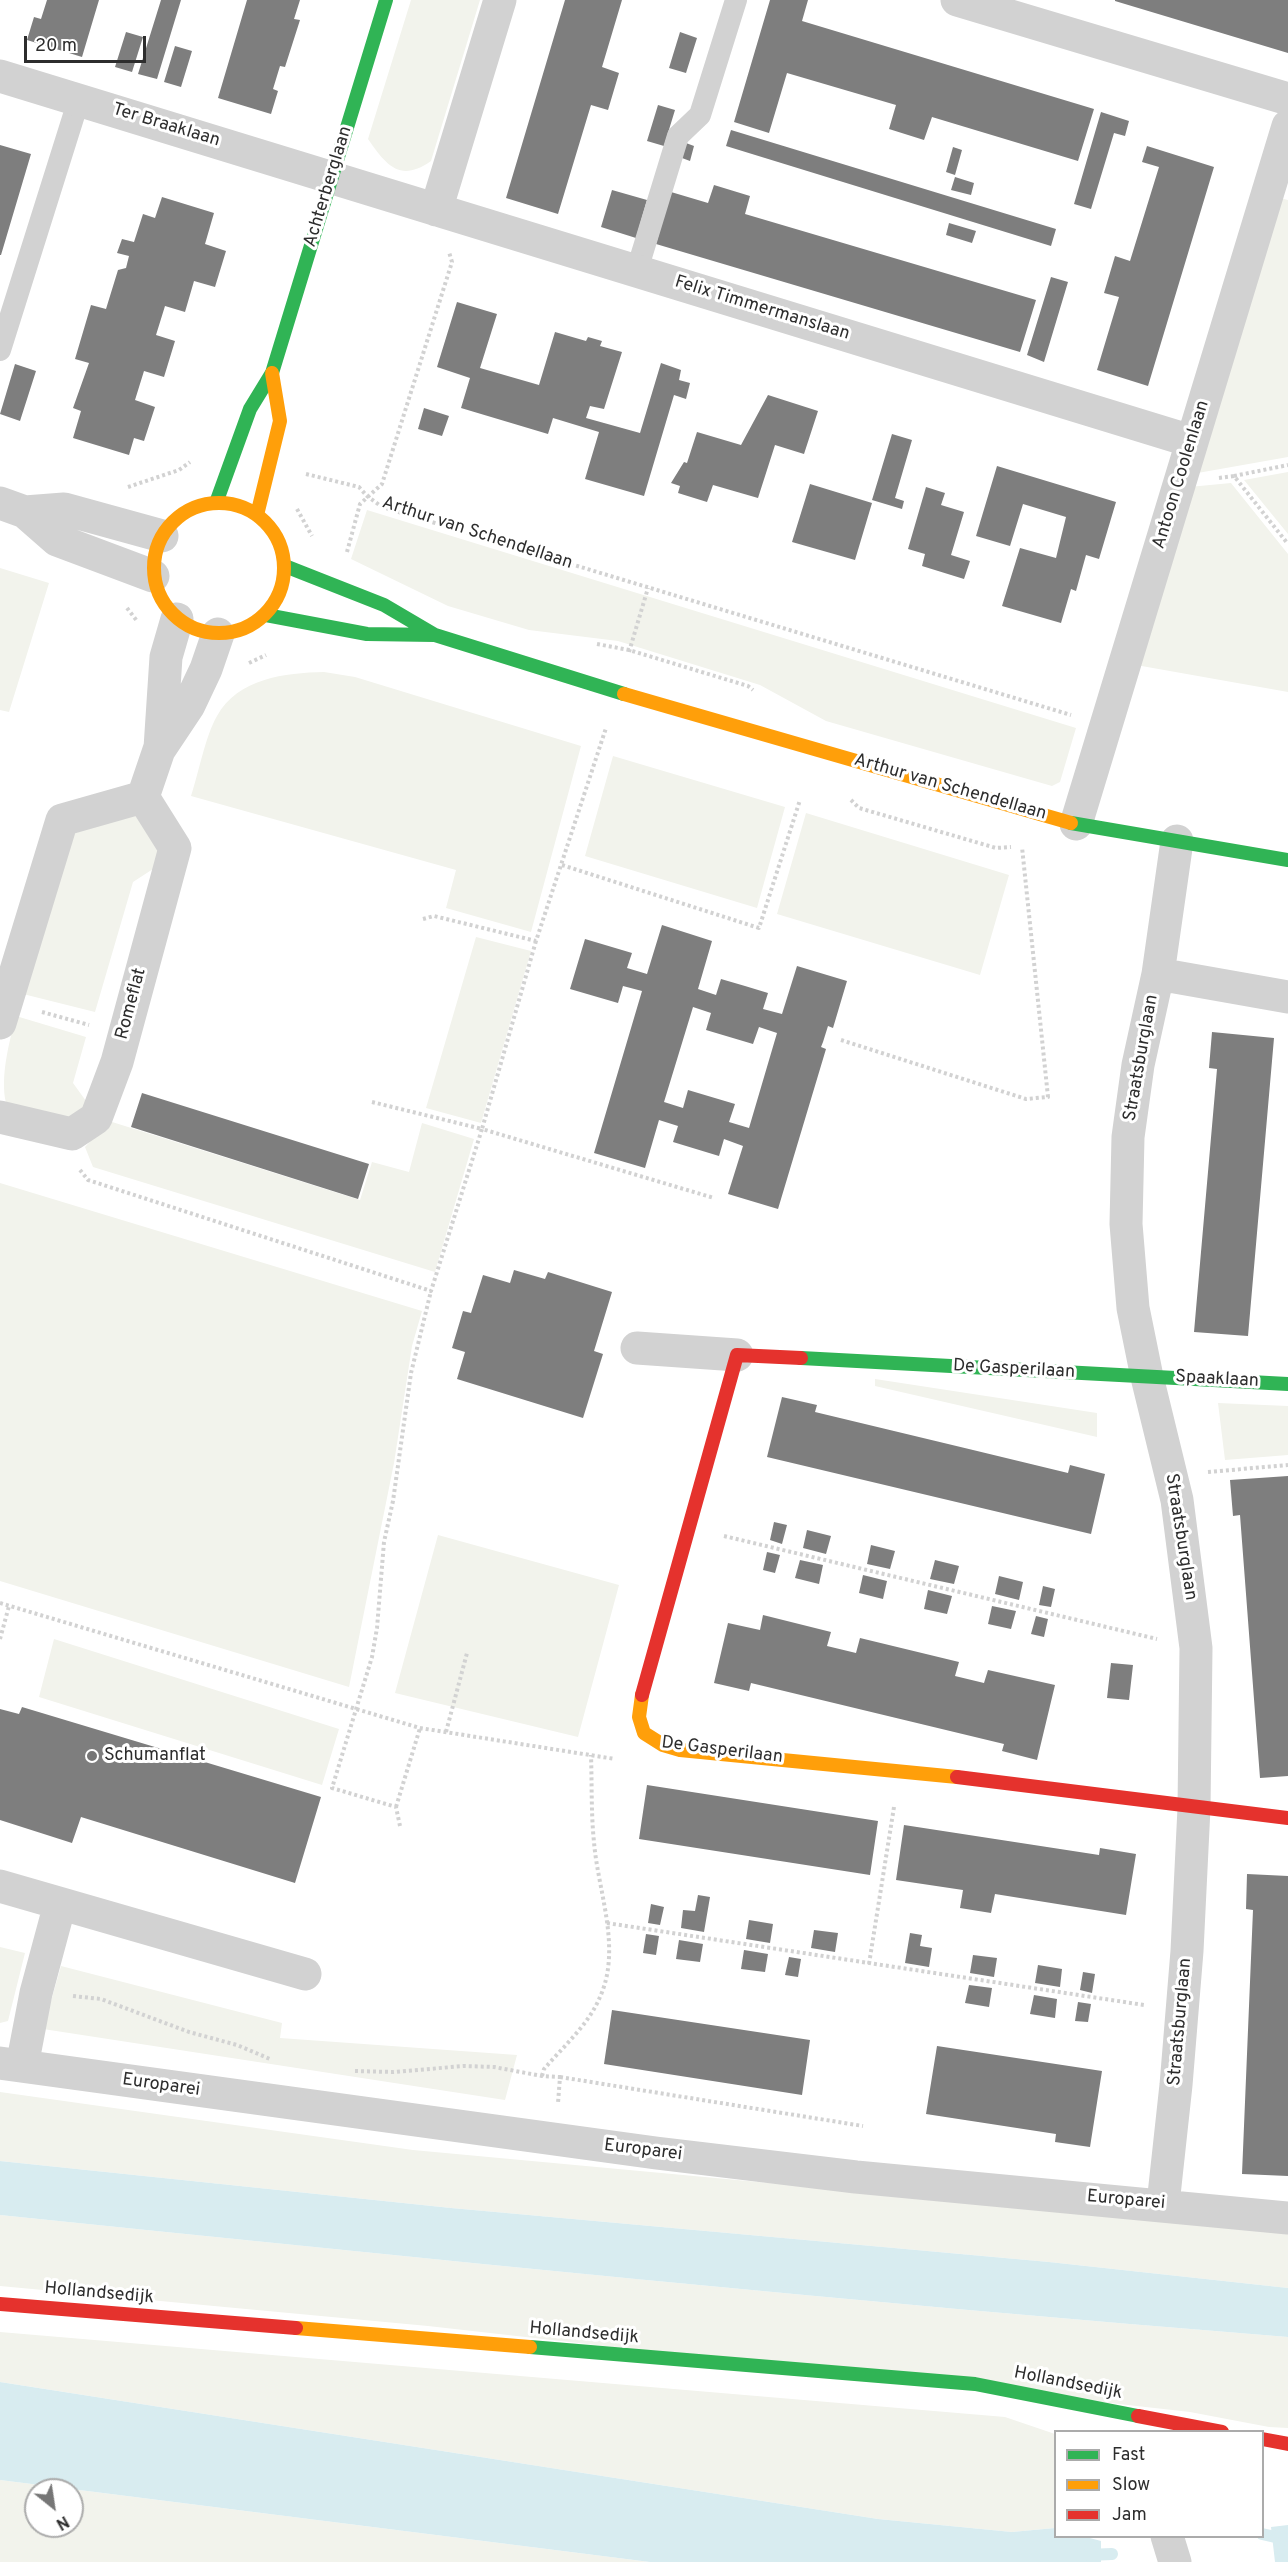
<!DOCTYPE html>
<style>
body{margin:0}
#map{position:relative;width:1288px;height:2562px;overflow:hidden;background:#fff;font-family:Overpass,sans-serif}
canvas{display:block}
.legend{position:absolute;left:1054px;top:2430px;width:210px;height:108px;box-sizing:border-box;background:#fff;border:2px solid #ababab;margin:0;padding:8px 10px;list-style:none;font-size:18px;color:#2d2d2d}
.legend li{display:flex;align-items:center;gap:12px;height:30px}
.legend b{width:30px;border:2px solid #ababab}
.north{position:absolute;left:24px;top:2478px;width:60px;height:60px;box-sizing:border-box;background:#fff;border:2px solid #ababab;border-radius:50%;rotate:150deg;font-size:16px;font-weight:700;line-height:24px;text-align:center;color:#2d2d2d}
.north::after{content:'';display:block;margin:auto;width:21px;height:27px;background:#767676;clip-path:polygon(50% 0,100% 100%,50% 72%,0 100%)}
.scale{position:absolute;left:24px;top:36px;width:122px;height:27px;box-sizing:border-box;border:3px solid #2d2d2d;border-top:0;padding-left:8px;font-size:18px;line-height:21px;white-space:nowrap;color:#2d2d2d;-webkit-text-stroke:4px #fff;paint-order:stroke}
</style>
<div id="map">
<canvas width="1288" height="2562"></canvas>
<ul class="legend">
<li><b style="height:8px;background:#30b455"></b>Fast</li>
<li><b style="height:8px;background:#ff9f0a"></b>Slow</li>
<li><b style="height:8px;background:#e5322d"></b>Jam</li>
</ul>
<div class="north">N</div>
<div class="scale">20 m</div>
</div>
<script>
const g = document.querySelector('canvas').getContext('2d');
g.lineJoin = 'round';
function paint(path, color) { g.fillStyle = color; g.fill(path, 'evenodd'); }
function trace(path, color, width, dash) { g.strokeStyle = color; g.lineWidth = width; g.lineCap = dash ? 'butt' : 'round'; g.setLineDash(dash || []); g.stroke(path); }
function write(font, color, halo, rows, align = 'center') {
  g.font = font + ' Overpass,sans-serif'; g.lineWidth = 6; g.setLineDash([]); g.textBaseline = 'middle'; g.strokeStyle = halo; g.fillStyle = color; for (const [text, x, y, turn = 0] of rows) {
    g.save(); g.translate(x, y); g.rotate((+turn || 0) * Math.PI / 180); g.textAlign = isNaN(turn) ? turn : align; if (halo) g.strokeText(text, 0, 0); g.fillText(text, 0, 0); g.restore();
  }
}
paint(new Path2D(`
 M411,0H480L431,161C400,183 386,165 368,139Z
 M1280,198L1288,200V457L1192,474Z
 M1288,472V534L1244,480Z
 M1231,483L1288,554V692L1136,665L1189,487Z
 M367,510L1076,728L1060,782L1052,786L826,721L760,685L618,641L529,630L448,606L351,559Z
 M0,568L49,583L9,712L0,710Z
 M324,672L355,677L581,746L531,932L446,908L456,870L191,796C199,772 205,737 217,716C238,678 285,673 324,672Z
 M613,756L785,807L757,908L585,856Z
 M136,812L158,851L153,869L133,882L95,1012L23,994L71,832Z
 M806,813L1009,875L980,975L777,914Z
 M476,937L531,951L481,1123L426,1108Z
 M16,1016L86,1037L73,1083L86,1101L83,1112L69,1119L6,1103C0,1077 9,1043 16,1016Z
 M109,1121L360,1200L372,1162L409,1172L422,1123L474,1139L435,1272L93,1167L85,1147Z
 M0,1183L422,1311L412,1346L394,1463L349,1687L0,1581Z
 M875,1379L1097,1413V1437L875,1386Z
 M1218,1403L1288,1406V1455L1225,1460Z
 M438,1535L619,1585L578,1737L395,1693Z
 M54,1639L339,1729L322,1785L39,1697Z
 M0,1947L25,1953L8,2021L0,2023Z
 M61,1966L282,2023L280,2038L517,2055L505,2100L43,2029Z
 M0,2092L413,2150L1288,2231V2288L1049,2262L451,2208L0,2161Z
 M0,2215C429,2259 858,2303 1288,2337V2428L1269,2427L1190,2412L428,2326L0,2286Z
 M0,2332L1005,2417L1055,2434V2528L1012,2532L878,2519L0,2382Z
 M0,2480L650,2562H0ZM36,2490H72V2526H36Z`), '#f2f3ec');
paint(new Path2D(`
 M0,2161L451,2208L1049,2262L1288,2288V2337C858,2303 429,2259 0,2215Z
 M0,2382L878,2519L1012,2532L1055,2528L1056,2536L1086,2537L1101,2541V2562H650L0,2480Z
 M1288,2525V2562H1275L1271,2527Z`), '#d8ecf0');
trace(new Path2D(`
 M1262,2534L1288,2540
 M1087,2555L1112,2554`), '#d8ecf0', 12);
paint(new Path2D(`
 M47,0H99L82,57L27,40L34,17L41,19Z
 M161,0H181L157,79L138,74Z
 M247,0H300L294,19L300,20L285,67L280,66L273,89L278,91L271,114L218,98Z
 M565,0H622L602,67L619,73L608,110L591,105L558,214L506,198Z
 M770,0H808L802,21L1094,109L1078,161L932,117L924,140L889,129L896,105L787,73L769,133L734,122Z
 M1115,0H1288V53L1115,1Z
 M126,32L143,37L132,72L115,67Z
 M680,32L697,38L686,73L669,68Z
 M175,46L192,51L181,87L164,82Z
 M658,105L675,110L664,146L647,141Z
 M1101,112L1129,121L1125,136L1114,133L1091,209L1074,204Z
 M731,130L1056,229L1051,246L726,146Z
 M686,143L694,146L690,161L682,158Z
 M0,145L31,154L1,255H0Z
 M1147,146L1214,167L1148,386L1097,370L1119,297L1104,293L1115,256L1130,261L1159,167L1142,162Z
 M953,147L962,150L955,175L946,172Z
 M955,177L974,183L971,195L951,190Z
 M714,185L750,196L745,214L1036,300L1020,352L656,244L671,192L708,203Z
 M612,190L647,200L636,238L601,227Z
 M162,197L214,213L205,244L226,251L215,287L194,281L185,312L165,306L156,335L175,341L164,377L144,371L135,400L155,407L144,441L134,438L129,455L73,438L81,411L73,408L89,363L75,359L91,305L106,309L118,270L126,268L129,256L117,253L122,239L134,242L143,214L155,218Z
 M949,223L976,231L972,243L946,235Z
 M1051,277L1068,282L1044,362L1027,355Z
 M457,302L497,314L480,368L539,385L555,332L586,341L588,337L602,341L600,346L622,352L604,409L590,406L586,418L640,433L661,363L681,370L679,380L690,383L686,399L674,395L644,496L585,479L599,432L553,418L548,434L461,408L470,378L437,367Z
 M15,364L36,371L20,421L0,414Z
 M768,395L818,411L804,454L775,445L758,498L713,485L707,502L678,493L680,486L671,483L684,462L687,463L697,432L741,445Z
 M424,408L449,416L442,436L418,429Z
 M892,434L912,440L895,498L904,501L902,509L872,500Z
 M997,466L1116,502L1099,559L1086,555L1076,591L1071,589L1061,623L1002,606L1020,548L1056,558L1066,517L1023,504L1010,546L976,536Z
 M810,484L872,503L855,560L792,542Z
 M926,487L945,493L941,505L964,512L951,555L970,561L964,579L922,566L925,554L908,549Z
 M662,925L712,941L698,989L716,995L721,979L745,986L768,993L763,1009L782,1014L797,966L847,981L833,1028L828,1026L823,1042L821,1047L826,1049L778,1209L728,1194L743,1146L724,1139L719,1156L673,1142L678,1126L659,1120L645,1168L594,1153L642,991L623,986L618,1003L570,989L585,939L632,953L627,968L647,974ZM693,1007L711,1013L706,1030L753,1044L759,1027L777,1033L749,1128L729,1122L735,1104L688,1090L683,1108L664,1102Z
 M1212,1032L1274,1038L1248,1336L1194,1332L1217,1069L1209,1068Z
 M142,1093L369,1164L358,1199L131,1127Z
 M514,1270L545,1279L548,1272L612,1292L594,1351L603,1354L583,1418L457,1379L465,1352L452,1348L463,1311L471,1313L483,1275L510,1283Z
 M782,1397L817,1405L815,1412L973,1450L1068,1473L1070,1465L1105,1474L1091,1534L767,1457Z
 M1288,1476V1776L1260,1778L1240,1515L1233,1516L1230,1480Z
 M774,1522L787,1525L782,1544L770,1540Z
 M807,1530L831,1536L826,1554L803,1548Z
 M871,1545L895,1551L890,1569L867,1564Z
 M767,1552L780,1555L775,1573L763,1570Z
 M800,1560L823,1565L819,1584L795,1578Z
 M935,1560L959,1566L954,1584L930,1579Z
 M863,1575L887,1581L883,1599L859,1593Z
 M999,1576L1023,1582L1019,1600L995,1594Z
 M1043,1586L1055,1589L1051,1607L1039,1605Z
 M928,1590L952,1596L947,1614L924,1609Z
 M992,1606L1016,1611L1011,1629L988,1624Z
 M763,1615L831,1632L827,1646L856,1653L860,1638L959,1662L955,1676L984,1683L988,1670L1055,1685L1037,1760L1002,1751L1004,1744L751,1683L749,1691L714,1683L728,1623L760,1630Z
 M1036,1616L1048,1619L1044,1637L1031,1634Z
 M1111,1663L1133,1665L1129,1700L1107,1698Z
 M22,1707L321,1797L295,1883L81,1817L72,1843L0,1820V1709L19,1714Z
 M647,1785L878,1821L870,1875L639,1839Z
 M904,1825L1099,1855L1100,1848L1136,1854L1126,1915L995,1894L991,1913L960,1908L963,1890L896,1880Z
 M1247,1874L1288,1876V2176L1242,2174L1253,1910L1246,1909Z
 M698,1895L710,1897L704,1932L681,1928L683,1910L695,1911Z
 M651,1904L664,1907L660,1925L648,1923Z
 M749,1920L773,1924L770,1943L746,1939Z
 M814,1930L838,1933L835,1952L811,1948Z
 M910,1933L922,1935L920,1946L932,1948L929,1967L905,1963Z
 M646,1934L659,1936L656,1955L643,1953Z
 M679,1940L703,1944L700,1962L676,1959Z
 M744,1950L768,1954L765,1972L741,1969Z
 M973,1955L997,1958L994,1977L970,1973Z
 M789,1957L801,1959L798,1977L785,1975Z
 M1038,1965L1062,1969L1060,1987L1035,1983Z
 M1083,1972L1095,1974L1092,1993L1080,1990Z
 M969,1985L992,1988L989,2007L965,2003Z
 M1034,1995L1057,1999L1055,2018L1030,2014Z
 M1078,2002L1091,2004L1088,2022L1075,2021Z
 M612,2010L810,2040L802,2095L604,2064Z
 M937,2046L1102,2071L1090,2147L1055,2142L1056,2134L926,2114Z`), '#7e7e7e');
trace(new Path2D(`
 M306,474L359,487L367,496L382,507L1071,715
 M1234,476L1288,465
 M1219,478L1234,476L1288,544
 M128,487L179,470L190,462
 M297,509L312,536
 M347,552L360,504L382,484L452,262L449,252
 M127,608L137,621
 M597,644L629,650L748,686L753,690
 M629,652L648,588
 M249,663L266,655
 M851,800L859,808L996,848L1011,847
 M562,865L759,928L800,800
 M423,919L434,916L536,941L606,728
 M42,1012L89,1025
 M841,1040L1026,1099L1048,1097L1022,847
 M372,1102L482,1129L536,941
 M80,1170L88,1180L431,1291L482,1129L714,1198
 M1208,1472L1288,1465
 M724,1536L1157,1639
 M0,1603L420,1728L615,1759
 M0,1639L9,1606
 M446,1732L467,1653
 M396,1807L420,1728
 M400,1826L396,1807L332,1788L372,1657L377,1628L384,1542L393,1501L411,1373L431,1291
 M607,1923L1144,2005
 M869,1964L894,1807
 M73,1996L101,1999L189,2032L237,2045L270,2059
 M355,2071L393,2072L464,2066L494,2067L542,2076L560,2077L558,2103
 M542,2076L544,2069C563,2047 589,2024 600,1997C622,1948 598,1892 594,1842C591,1814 592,1784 591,1755
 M560,2077L863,2126`), '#d2d2d2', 4, [3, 3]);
trace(new Path2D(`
 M637,270L678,136L700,115L736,0
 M0,350L79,99`), '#d2d2d2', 22);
trace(new Path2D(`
 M957,0L1288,99
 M0,76L1191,441
 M436,210L500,0
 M0,503L25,512L57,540L153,576
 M25,512L64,509L162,536
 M160,748L166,657L177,619
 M143,797L159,750L189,705L206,669L218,634
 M1076,824L1288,126
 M1158,974L1288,997
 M0,1023L62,820L143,797
 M0,1117L72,1134L96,1118L117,1062L175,848L143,797
 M637,1348L737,1355
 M0,1886L305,1974
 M0,2063L656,2153L856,2177L1288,2218
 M22,2066L36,1993L60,1904
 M1163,2204L1176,2085L1187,1951L1194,1808L1196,1648L1177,1500L1147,1377L1133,1308L1126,1224L1128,1137L1138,1065L1158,974L1177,841
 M1167,2536L1175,2562`), '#d2d2d2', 33);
trace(new Path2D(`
 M216,503L250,409L272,373L386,0
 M285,566L384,605L435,635L624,694
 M266,615L367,634L434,635
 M1071,823L1288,860
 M801,1358L1288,1384
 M530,2347L975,2384L1138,2416`), '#30b455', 14);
trace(new Path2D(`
 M154 568a65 65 0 1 1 130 0a65 65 0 1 1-130 0Z
 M257,515L280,421L272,373
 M624,694L1071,823
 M642,1695L639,1717L644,1733L663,1745L680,1750L957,1777
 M296,2328L530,2347`), '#ff9f0a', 14);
trace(new Path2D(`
 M642,1695L737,1355L801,1358
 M957,1777L1288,1818
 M0,2304L296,2328
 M1138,2416L1222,2432
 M1262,2439L1288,2444`), '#e5322d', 14);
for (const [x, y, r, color] of [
 [92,1756,6,"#767676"]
]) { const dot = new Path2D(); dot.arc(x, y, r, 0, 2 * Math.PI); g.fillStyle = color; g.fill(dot); trace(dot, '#fff', 2); }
write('18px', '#2d2d2d', '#fff', [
 ["Ter Braaklaan",166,126,17],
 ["Achterberglaan",329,187,-73],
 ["Felix Timmermanslaan",762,309,17],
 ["Antoon Coolenlaan",1182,475,-73],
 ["Arthur van Schendellaan",477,534,18],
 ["Arthur van Schendellaan",950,788,16],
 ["Romeflat",132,1004,-75],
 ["Straatsburglaan",1142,1058,-80],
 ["De Gasperilaan",1014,1370,3],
 ["Spaaklaan",1217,1380,3],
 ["Straatsburglaan",1180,1537,81],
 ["De Gasperilaan",722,1751,7],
 ["Straatsburglaan",1181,2022,-85],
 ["Europarei",161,2086,8],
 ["Europarei",643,2151,7],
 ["Europarei",1126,2201,5],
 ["Hollandsedijk",99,2294,5],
 ["Hollandsedijk",584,2334,5],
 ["Hollandsedijk",1068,2384,11]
]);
write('18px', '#2d2d2d', '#fff', [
 ["Schumanflat",104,1756]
], 'left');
</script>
